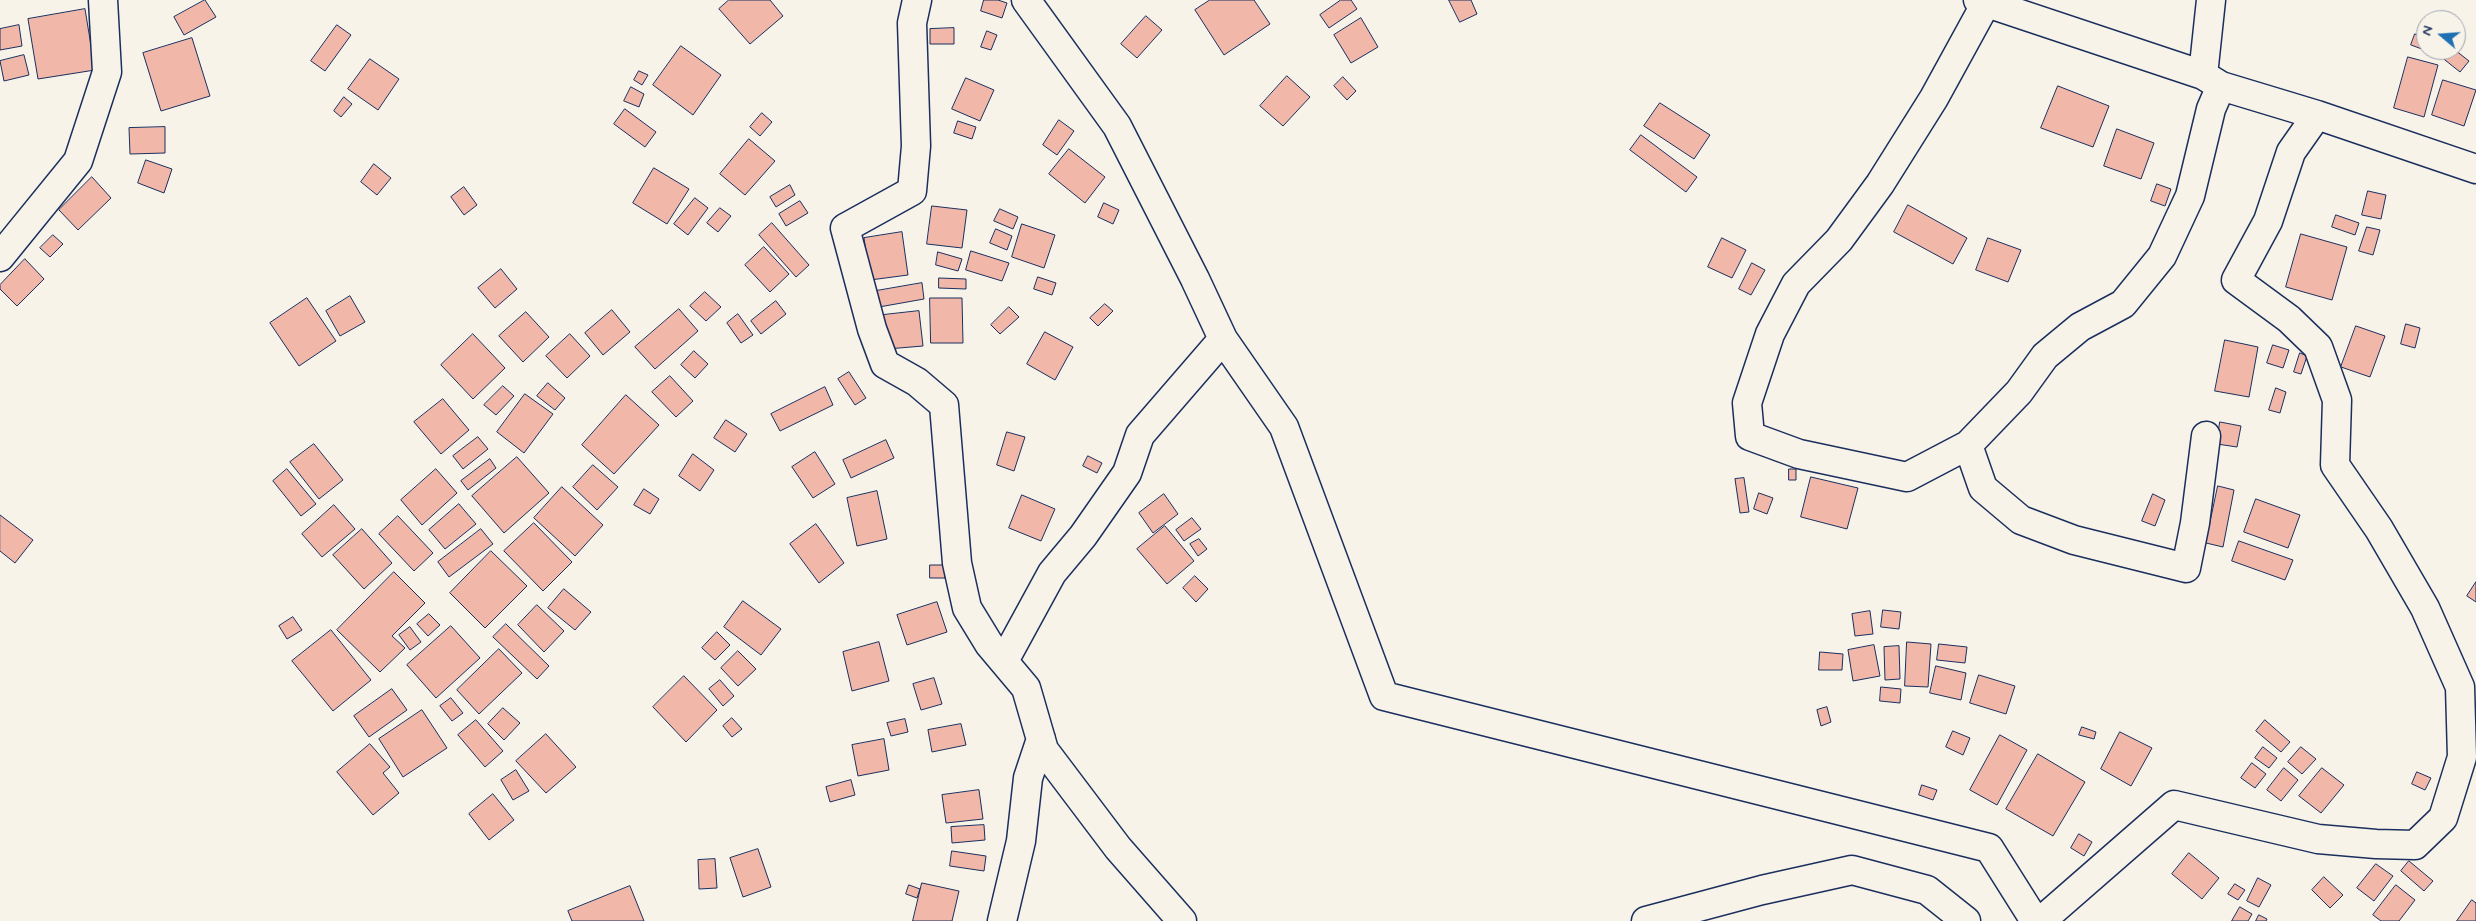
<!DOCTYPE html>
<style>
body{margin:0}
#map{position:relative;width:2476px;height:921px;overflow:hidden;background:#f7f3e8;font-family:Mynerve,sans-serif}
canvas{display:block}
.north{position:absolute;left:2416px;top:10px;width:50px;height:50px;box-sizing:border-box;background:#f7f3e8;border:1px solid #9fa5b1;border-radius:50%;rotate:288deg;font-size:14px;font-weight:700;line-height:20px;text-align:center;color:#1b2f5e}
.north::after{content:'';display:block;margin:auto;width:18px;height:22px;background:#1f6fb2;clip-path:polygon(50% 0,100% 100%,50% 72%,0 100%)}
</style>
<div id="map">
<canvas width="2476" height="921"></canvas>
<div class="north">N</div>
</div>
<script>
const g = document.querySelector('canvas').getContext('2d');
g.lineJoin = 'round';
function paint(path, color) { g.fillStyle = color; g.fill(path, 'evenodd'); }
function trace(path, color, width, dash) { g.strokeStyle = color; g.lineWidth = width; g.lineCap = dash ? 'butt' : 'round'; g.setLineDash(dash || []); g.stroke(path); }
const building = new Path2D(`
 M205,0L216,17L184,35L174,17Z
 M729,0H770L783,16L750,44L719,9Z
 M984,0H998L1007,3L1002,18L981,11Z
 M1210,0H1254L1270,24L1224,55L1195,10Z
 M1341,0H1351L1357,9L1329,28L1320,15Z
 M1449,0H1471L1477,14L1460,22Z
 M85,9L95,70L38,79L28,19Z
 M1146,16L1162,30L1137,58L1121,44Z
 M1361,18L1378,47L1351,63L1334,35Z
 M19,25L22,46L0,50V29Z
 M337,25L351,35L325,71L311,61Z
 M954,28V44H930V29Z
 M987,31L997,35L991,50L981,47Z
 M2415,34L2426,39V50H2431L2430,52L2411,45Z
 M192,38L210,96L161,111L143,53Z
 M681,46L721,75L693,115L653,85Z
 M2446,50H2455L2469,61L2460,72L2440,56Z
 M24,55L29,75L4,81L0,61Z
 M2408,57L2438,65L2424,117L2394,108Z
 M370,59L399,79L378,110L348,89Z
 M639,71L648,75L642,85L634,80Z
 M1287,76L1310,97L1283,126L1260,106Z
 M1343,77L1356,91L1347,100L1334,86Z
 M966,78L994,90L980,121L952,109Z
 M2443,80L2476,90L2464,126L2432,115Z
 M2058,86L2109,106L2093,147L2041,128Z
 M631,87L644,94L639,107L624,101Z
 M344,97L352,104L341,117L334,111Z
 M1660,103L1710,135L1694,159L1644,126Z
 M625,109L656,132L645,147L614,124Z
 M762,113L772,122L760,136L750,127Z
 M1059,120L1074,131L1057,155L1043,145Z
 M958,121L976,127L972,139L954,133Z
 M165,127V153L130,154L129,128Z
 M2117,129L2154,143L2141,179L2104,166Z
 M1641,135L1697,177L1686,192L1630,150Z
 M749,139L775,161L745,195L720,174Z
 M1069,149L1105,177L1085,203L1049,174Z
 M146,160L172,169L164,193L138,183Z
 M374,164L391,178L377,195L361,182Z
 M654,168L689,189L667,224L633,203Z
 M92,177L111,198L78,230L59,210Z
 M2157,184L2171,189L2165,206L2151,201Z
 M790,185L795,195L776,207L770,197Z
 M464,187L477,205L464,215L451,197Z
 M2368,191L2386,195L2381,219L2362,215Z
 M695,198L708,208L688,235L674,224Z
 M800,201L808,213L786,226L779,214Z
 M1104,203L1119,210L1113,224L1098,217Z
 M1908,205L1967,238L1953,264L1894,232Z
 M932,206L967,210L962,248L927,244Z
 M720,208L731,216L718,232L707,223Z
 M1000,209L1018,217L1013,229L994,221Z
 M2336,215L2359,223L2355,235L2332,227Z
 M772,223L809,265L796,277L759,235Z
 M1022,224L1055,235L1044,268L1012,257Z
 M2367,227L2380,230L2373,255L2359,251Z
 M996,229L1012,236L1007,250L990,243Z
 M902,232L908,275L870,280L864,238Z
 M2301,234L2347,247L2332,300L2286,287Z
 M53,235L63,244L50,257L40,248Z
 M1722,238L1746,250L1732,278L1708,267Z
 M1988,238L2021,250L2008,282L1976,270Z
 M764,247L789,274L770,292L745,265Z
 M971,251L1009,263L1002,281L966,270Z
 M938,252L962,259L958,271L936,265Z
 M25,259L44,279L17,306L0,289V285Z
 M1752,263L1765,270L1751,295L1739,289Z
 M501,269L517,289L495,308L478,288Z
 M1038,277L1056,283L1052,295L1034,289Z
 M939,278L966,279V289L939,288Z
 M922,283L924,299L879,307L876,291Z
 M705,292L721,307L706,321L690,306Z
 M350,296L365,322L340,336L326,311Z
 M307,298L336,341L299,366L270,323Z
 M930,298H962L963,343H931Z
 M776,301L786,314L761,334L751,321Z
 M1105,304L1113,311L1098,326L1090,318Z
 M1009,307L1019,317L1000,334L991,325Z
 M679,309L698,331L655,369L635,347Z
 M612,310L630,332L603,355L585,333Z
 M919,311L923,346L887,349L883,315Z
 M526,312L549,337L523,362L499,336Z
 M738,314L753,335L741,343L727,323Z
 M2406,324L2420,328L2415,348L2401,344Z
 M2356,326L2385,336L2370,377L2341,367Z
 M1045,332L1073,347L1055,380L1027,364Z
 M473,334L505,368L473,399L441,365Z
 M570,334L590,356L567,378L546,356Z
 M2225,340L2258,347L2249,397L2215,391Z
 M2273,345L2289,350L2283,368L2267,363Z
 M694,351L708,364L695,378L681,365Z
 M2300,353L2307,356L2301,374L2294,372Z
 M849,372L866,398L855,405L838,379Z
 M670,376L693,401L676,417L652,392Z
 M548,383L565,398L555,410L537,396Z
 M503,386L514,396L496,415L484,405Z
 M825,387L833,405L780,431L771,414Z
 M2276,388L2286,392L2280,413L2269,410Z
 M525,394L553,414L524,453L497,432Z
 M626,395L659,425L614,474L582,445Z
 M443,399L469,430L441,454L414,422Z
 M726,420L747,434L735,452L714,438Z
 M2220,422L2241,426L2237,447L2217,444Z
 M1007,432L1025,437L1014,471L997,465Z
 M478,437L488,449L463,469L453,456Z
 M886,440L894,458L851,478L843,460Z
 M314,444L343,480L319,499L290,462Z
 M815,452L835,484L813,498L792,467Z
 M693,454L714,470L700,491L679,476Z
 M1088,456L1102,463L1097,473L1083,466Z
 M517,457L549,493L504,533L472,496Z
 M490,459L496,468L468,490L461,481Z
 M593,465L618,487L597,510L573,487Z
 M287,469L316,504L301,516L273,481Z
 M436,469L457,493L422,525L401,500Z
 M1789,469H1796V480H1789Z
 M1811,477L1858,488L1847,529L1801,517Z
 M1744,478L1749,512L1740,513L1735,479Z
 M2218,486L2234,490L2223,547L2206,543Z
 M562,487L603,525L575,556L534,518Z
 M644,489L659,499L650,514L634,505Z
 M877,491L887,539L857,546L847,498Z
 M1759,493L1773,498L1767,514L1754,509Z
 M1164,494L1178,514L1153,533L1139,513Z
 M2153,494L2165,500L2155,526L2142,521Z
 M1022,495L1055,509L1041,541L1009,528Z
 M2256,499L2300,515L2288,548L2244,532Z
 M459,504L476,524L445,549L429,530Z
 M334,505L355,529L322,557L302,534Z
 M0,515L33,540L15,563L0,551Z
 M398,516L433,553L414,571L379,534Z
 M1192,518L1201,529L1184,541L1176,530Z
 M534,523L572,562L543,591L504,551Z
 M816,524L844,563L819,583L790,544Z
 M1165,526L1194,561L1167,584L1137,549Z
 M362,529L392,563L364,589L333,555Z
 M481,529L493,544L449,577L438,562Z
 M1199,539L1207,549L1198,556L1190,544Z
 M2239,541L2293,560L2285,580L2232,561Z
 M491,551L527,586L485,628L450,593Z
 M930,565H944L945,578H930Z
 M394,572L425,603L392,636L405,648L380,672L337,630Z
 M1195,576L1208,589L1196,602L1183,588Z
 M2476,582V602L2467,596Z
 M564,589L591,612L575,630L548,608Z
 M743,601L781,629L761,655L724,627Z
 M937,602L947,632L907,645L897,615Z
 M537,605L564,631L544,652L518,625Z
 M1883,610L1901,612L1899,629L1881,627Z
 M1870,611L1873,634L1855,636L1852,614Z
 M429,614L440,625L428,636L417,624Z
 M293,617L302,630L287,639L279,626Z
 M506,624L549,666L537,679L493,637Z
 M451,626L480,658L436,698L407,665Z
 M410,627L421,642L410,650L399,635Z
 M331,630L371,680L333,711L292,661Z
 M717,632L730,645L715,660L702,648Z
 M879,642L889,681L852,691L843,652Z
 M1907,642L1931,644L1928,687L1905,686Z
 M1939,644L1967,647L1965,663L1937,660Z
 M1874,645L1880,676L1853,681L1848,650Z
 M1899,646L1900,679L1885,680L1884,647Z
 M499,649L522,673L479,714L457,690Z
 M738,651L756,669L738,686L721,668Z
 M1820,652L1843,654L1842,670H1819Z
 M1936,666L1966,673L1961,700L1930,693Z
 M1979,675L2015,686L2006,714L1970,703Z
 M684,676L717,710L686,742L653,707Z
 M934,678L942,704L921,710L913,684Z
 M720,680L734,696L723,706L709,689Z
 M1881,687L1901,689L1900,703L1880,701Z
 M392,689L407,710L369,737L354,716Z
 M451,698L463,713L452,721L440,706Z
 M1827,707L1831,722L1821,726L1817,710Z
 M503,708L520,723L504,740L488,724Z
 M422,710L447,748L403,777L379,739Z
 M732,718L742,729L732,737L723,726Z
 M905,719L908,732L891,736L887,723Z
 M476,720L503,751L485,767L458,735Z
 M2265,720L2290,742L2281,752L2256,731Z
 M961,724L966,745L932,752L928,730Z
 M2082,727L2096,732L2094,739L2079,735Z
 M1953,731L1970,738L1963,755L1946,747Z
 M2120,732L2152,748L2131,786L2101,769Z
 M546,734L576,767L546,793L516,761Z
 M2000,735L2027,750L1997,805L1970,790Z
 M884,739L889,770L858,776L852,745Z
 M370,744L390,767L383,773L399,793L373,815L337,772Z
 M2263,747L2277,758L2269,768L2255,758Z
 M2301,747L2316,759L2302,774L2288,762Z
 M2038,754L2085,782L2053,836L2006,809Z
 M2252,763L2266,774L2255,788L2241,778Z
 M2284,768L2298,780L2281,801L2267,790Z
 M2322,768L2344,785L2321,813L2299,796Z
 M516,770L529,791L513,800L501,780Z
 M2417,772L2431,778L2425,790L2412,784Z
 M851,780L855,795L830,802L826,787Z
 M1922,785L1937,790L1933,800L1919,795Z
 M979,790L983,819L946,823L942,795Z
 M493,794L514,820L489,840L469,814Z
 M984,825L985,840L952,843L951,827Z
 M2079,834L2092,842L2084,856L2071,848Z
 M758,849L771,887L743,897L730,858Z
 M952,851L986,856L984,871L950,866Z
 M2189,853L2219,878L2202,899L2172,874Z
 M715,859L717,888L699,889L698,860Z
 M2409,861L2433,881L2424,891L2401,871Z
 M2376,864L2393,876L2374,901L2357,888Z
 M2324,877L2343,895L2330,908L2312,890Z
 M2258,878L2271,885L2259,907L2247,901Z
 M922,883L959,891L952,921H913Z
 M2235,884L2245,890L2238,900L2228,894Z
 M909,885L920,889L917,898L906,894Z
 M2396,885L2415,900L2399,921H2381L2373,915Z
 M630,886L644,921H572L568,911Z
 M2472,900L2476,903V921H2457Z
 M2240,907L2252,914L2248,921H2232Z
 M2259,915L2267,919L2266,921H2256Z`);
paint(building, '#f1b7a9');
trace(building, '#1b2f5e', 1);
const minor = new Path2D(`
 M917,0L912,23L916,146L912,191L845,228L872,329L885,364L917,382L944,405L957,563L967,608L989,644L1026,688L1044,750L1118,848L1182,921
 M1026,0L1117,126L1195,279L1223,339L1284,427L1384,696L1989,848L2035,921
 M1978,0L2203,75L2221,86L2317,115L2476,169
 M1986,3L1934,98L1880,184L1839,240L1796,284L1770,334L1747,403L1750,436L1799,454L1907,477L1968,445L2019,392L2045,356L2080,327L2123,304L2162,256L2190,196L2211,109L2221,86
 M2203,75L2211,0
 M0,257L78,161L107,72L103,0
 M1968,445L1983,488L2021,520L2074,540L2186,568L2195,523L2206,436
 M1004,661L1052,573L1083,536L1127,473L1140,435L1223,339
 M1002,921L1021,841L1028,778L1041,739
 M1646,921L1762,890L1852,870L1927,890L1966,921
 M2041,921L2174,805L2318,839L2376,844L2415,845L2443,818L2462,757L2460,687L2425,608L2379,529L2335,465L2337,400L2318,347L2289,319L2236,280L2268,221L2291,152L2317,115`);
trace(minor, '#1b2f5e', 31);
trace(minor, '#f7f3e8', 28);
</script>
